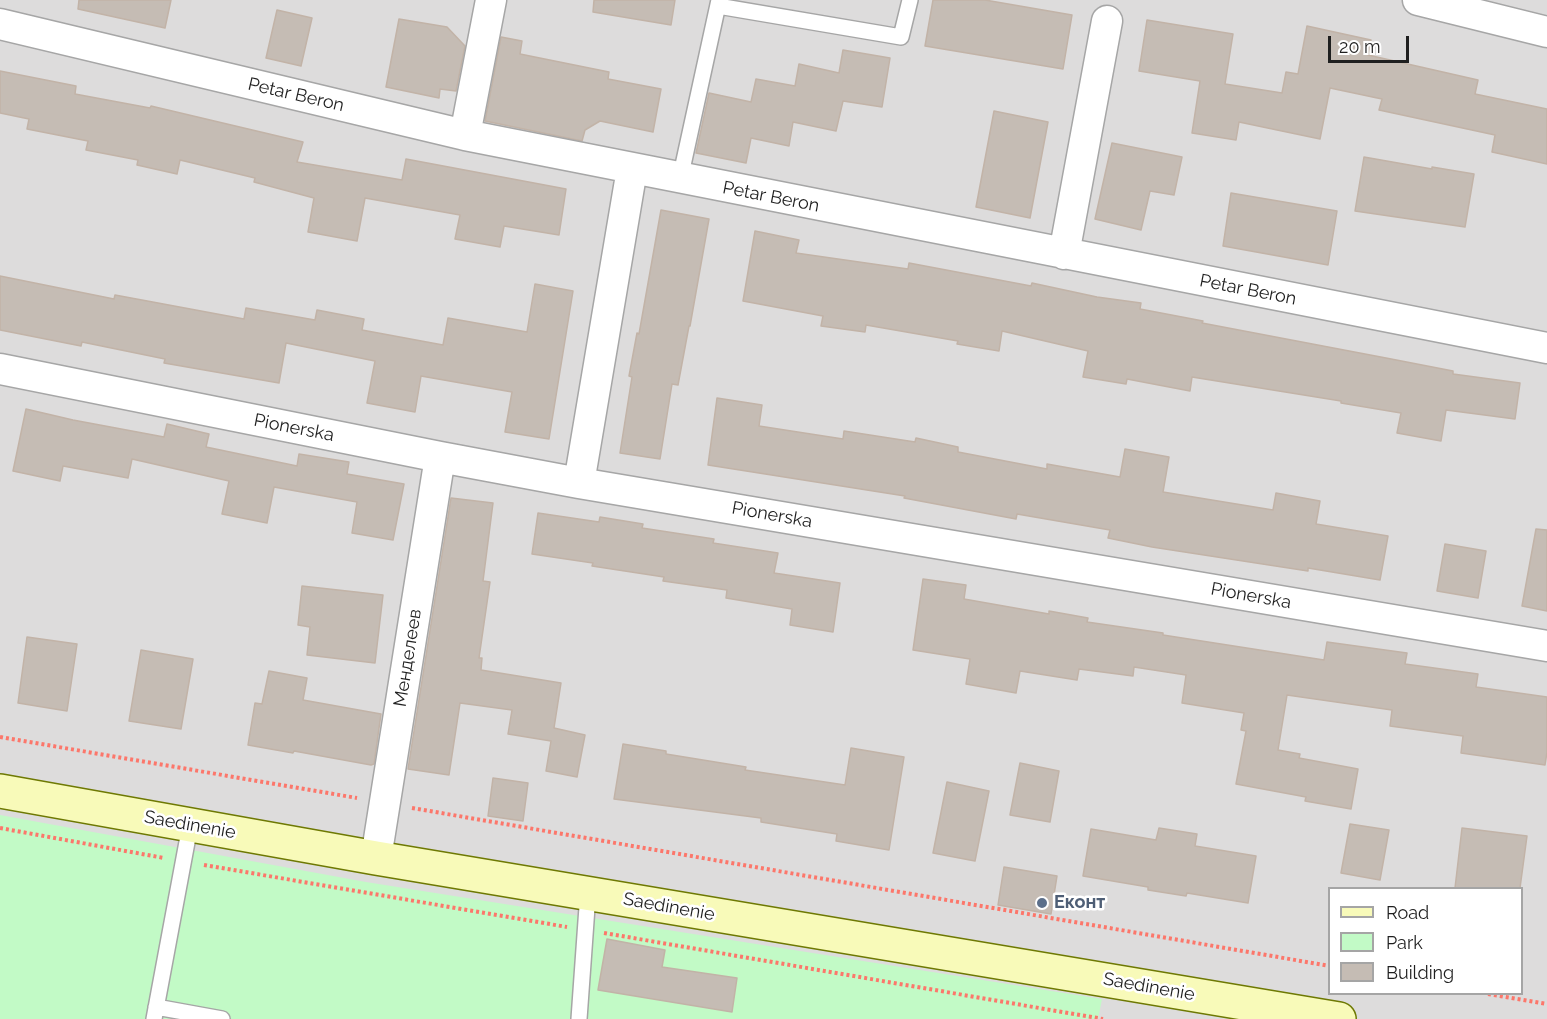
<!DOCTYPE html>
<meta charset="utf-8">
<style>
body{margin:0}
#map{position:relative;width:1547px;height:1019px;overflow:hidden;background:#f0ece5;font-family:Raleway,sans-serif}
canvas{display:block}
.legend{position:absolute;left:1328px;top:887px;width:195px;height:108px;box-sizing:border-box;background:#fff;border:2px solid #a5a5a5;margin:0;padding:8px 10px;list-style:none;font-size:18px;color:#1f1f1f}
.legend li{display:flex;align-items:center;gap:12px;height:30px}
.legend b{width:30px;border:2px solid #a5a5a5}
.scale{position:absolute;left:1328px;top:36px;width:81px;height:27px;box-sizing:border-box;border:3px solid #1f1f1f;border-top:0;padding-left:8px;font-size:18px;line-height:21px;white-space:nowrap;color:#1f1f1f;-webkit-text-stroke:4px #fff;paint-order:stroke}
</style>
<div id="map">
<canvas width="1547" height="1019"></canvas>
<ul class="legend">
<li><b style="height:8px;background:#f8fab9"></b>Road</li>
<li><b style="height:16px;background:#c2fac6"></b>Park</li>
<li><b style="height:16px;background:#c5bcb4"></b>Building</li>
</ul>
<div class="scale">20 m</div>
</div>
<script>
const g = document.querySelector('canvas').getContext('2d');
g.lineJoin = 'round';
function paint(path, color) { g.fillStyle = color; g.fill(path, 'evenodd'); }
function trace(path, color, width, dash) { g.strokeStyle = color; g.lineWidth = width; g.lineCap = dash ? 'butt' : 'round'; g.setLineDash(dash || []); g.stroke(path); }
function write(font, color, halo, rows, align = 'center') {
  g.font = font + ' Raleway,sans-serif'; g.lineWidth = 5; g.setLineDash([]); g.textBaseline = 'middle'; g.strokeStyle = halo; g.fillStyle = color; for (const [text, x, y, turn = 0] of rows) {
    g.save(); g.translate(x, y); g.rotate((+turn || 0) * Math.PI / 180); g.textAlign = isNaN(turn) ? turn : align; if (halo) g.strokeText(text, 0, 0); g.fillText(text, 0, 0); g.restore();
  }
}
paint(new Path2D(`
 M0,0H1547V1019H0ZM1330,888H1522V994H1330Z`), '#dddcdc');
paint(new Path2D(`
 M0,815L366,882L1102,999L1098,1019H0Z`), '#c2fac6');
const building = new Path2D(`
 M79,0H171L165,28L78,9Z
 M594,0H675L671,25L593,12Z
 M933,0H985L1072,15L1063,69L925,46Z
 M277,10L312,18L301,66L266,58Z
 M399,19L447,27L465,46L456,91L440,89L439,98L386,87Z
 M1147,20L1233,34L1225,84L1282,93L1286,72L1298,74L1307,26L1371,40L1368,55L1478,80L1475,94L1547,109V164L1492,152L1495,135L1379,110L1382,99L1330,88L1320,139L1239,122L1236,140L1192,133L1200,81L1139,71Z
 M501,37L522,41L520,54L609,72L608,79L661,89L653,132L600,121L585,130L582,141L485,121Z
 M843,50L890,58L882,107L843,101L836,131L793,122L789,146L751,138L746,163L696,153L709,93L751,102L756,79L795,86L799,64L839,73Z
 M0,71L76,86L75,94L150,108L151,106L303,142L297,162L402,180L406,159L566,189L559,235L504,226L500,247L455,239L460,215L365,198L357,241L308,232L314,198L254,182L255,178L180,160L177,174L137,165L138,160L86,150L88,141L27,129L29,119L0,113Z
 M994,111L1048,122L1030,218L976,207Z
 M1112,143L1182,157L1174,195L1150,191L1141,230L1095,219Z
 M1364,157L1432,169V167L1474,174L1465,227L1355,211Z
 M1231,193L1337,211L1328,265L1223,246Z
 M661,210L709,219L690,326H689L678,385L672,384L660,459L620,453L632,377L629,376L637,333L639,334Z
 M755,231L799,240L796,253L908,269L909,263L1031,286L1032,283L1097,297L1141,303L1140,309L1203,321L1202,323L1386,358L1453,371V374L1520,383L1515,419L1446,410L1441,441L1397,433L1401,413L1341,403V401L1192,377L1190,391L1127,379L1126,384L1083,377L1088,351L1002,331L999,351L957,344L958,341L866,325L865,332L821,326L823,316L743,301Z
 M0,276L114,299L115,295L244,319L246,308L315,320L317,310L364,319L362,330L443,345L448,318L527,332L535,284L573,291L549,439L505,432L512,392L421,376L415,412L367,403L375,361L286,343L279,383L164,363L165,359L82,342L81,346L0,330Z
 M717,398L762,405L759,426L843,439L844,431L915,442L916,438L958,447V452L1047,469V464L1120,477L1125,449L1169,457L1163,492L1273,510L1276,493L1320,501L1316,524L1388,536L1380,580L1308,568V571L1152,547L1108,538L1110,530L1017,514L1016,519L904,498L905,496L708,465Z
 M26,409L73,420L164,437L167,424L209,434L206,447L297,466L299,454L349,462L347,474L404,484L393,540L352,533L357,502L274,487L267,523L222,514L229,481L132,459L128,478L63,466L60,481L13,471Z
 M451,498L493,503L483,581L490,582L479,658H482L481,670L561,683L554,728L585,735L577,777L546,771L551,741L508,734L512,710L460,703L449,775L408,769Z
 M538,513L599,522L600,517L643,524L642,528L714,539L713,543L778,553L774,573L840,583L833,632L790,625L792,609L726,598L727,590L663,581L664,577L592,566L593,563L532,554Z
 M1536,529L1547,530V611L1522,606Z
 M1445,544L1486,551L1478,598L1437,591Z
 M923,579L966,585L964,599L1049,614V611L1088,618L1087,622L1163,633V635L1324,660L1327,642L1407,653L1405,664L1478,674L1476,687L1547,697V752L1545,765L1461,753L1463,736L1390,726L1392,710L1287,695L1278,750L1300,754L1299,758L1358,769L1351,809L1305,801L1306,797L1236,784L1246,731L1241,730L1244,713L1182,703L1186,675L1134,667L1133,676L1079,669L1077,680L1020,671L1016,693L966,684L970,659L913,650Z
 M302,586L383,595L375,663L307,655L310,627L298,625Z
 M27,637L77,644L67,711L18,703Z
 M141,650L193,659L181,729L129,721Z
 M269,671L307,678L303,700L381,714L374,764L371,765L294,751L293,753L248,745L255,703L262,704Z
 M623,744L666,751V754L746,767L745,770L845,785L851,748L904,757L889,850L836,841L837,834L761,822V818L614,799Z
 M1020,763L1059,771L1050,822L1010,815Z
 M493,778L528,783L523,821L488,816Z
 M947,782L989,791L975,861L933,853Z
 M1350,824L1389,830L1380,880L1341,873Z
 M1159,828L1197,834L1195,846L1256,856L1248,903L1187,893L1186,896L1148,890V887L1083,876L1091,829L1156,840Z
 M1462,828L1527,836L1520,888H1455Z
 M1004,867L1057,876L1051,914L998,905Z
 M607,939L665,950L662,967L737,978L732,1012L598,990Z`);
paint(building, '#c5bcb4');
trace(building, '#c2b3a7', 1.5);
const lane = new Path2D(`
 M718,6L901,37L910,0
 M680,179L719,0
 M156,1007L222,1019
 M154,1019L190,826
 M579,1019L588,893`);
const street = new Path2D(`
 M1418,0L1547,32
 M0,24L465,135L1547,348
 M465,135L491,0
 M1064,254L1107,21
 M0,369L440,457L579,483L1547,646
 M579,483L632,169
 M376,858L440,457`);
const secondary = new Path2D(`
 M0,791L376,858L1339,1019`);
trace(lane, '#a6a6a6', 18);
trace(street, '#a6a6a6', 33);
trace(secondary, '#6e7903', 36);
trace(new Path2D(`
 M0,737L357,798
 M412,808L1330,966
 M0,828L164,858
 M204,865L567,927
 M604,933L1103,1019
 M1488,994L1547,1004`), '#fc776b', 4, [3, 3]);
trace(lane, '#fff', 15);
trace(street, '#fff', 30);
trace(secondary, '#f8fab9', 33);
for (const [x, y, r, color] of [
 [1042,903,6,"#5c6f8a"]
]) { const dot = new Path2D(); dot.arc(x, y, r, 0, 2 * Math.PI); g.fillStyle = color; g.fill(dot); trace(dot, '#fff', 2); }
write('18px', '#1f1f1f', '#fff', [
 ["Petar Beron",296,95,13],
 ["Petar Beron",771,197,11],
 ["Petar Beron",1248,290,11],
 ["Pionerska",294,428,11],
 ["Pionerska",772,515,10],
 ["Pionerska",1251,596,10],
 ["Менделеев",408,658,-81],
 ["Saedinenie",190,825,10],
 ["Saedinenie",669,907,10],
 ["Saedinenie",1149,987,10]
]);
write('bold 18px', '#4e5e75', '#fff', [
 ["Еконт",1054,903]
], 'left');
</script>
